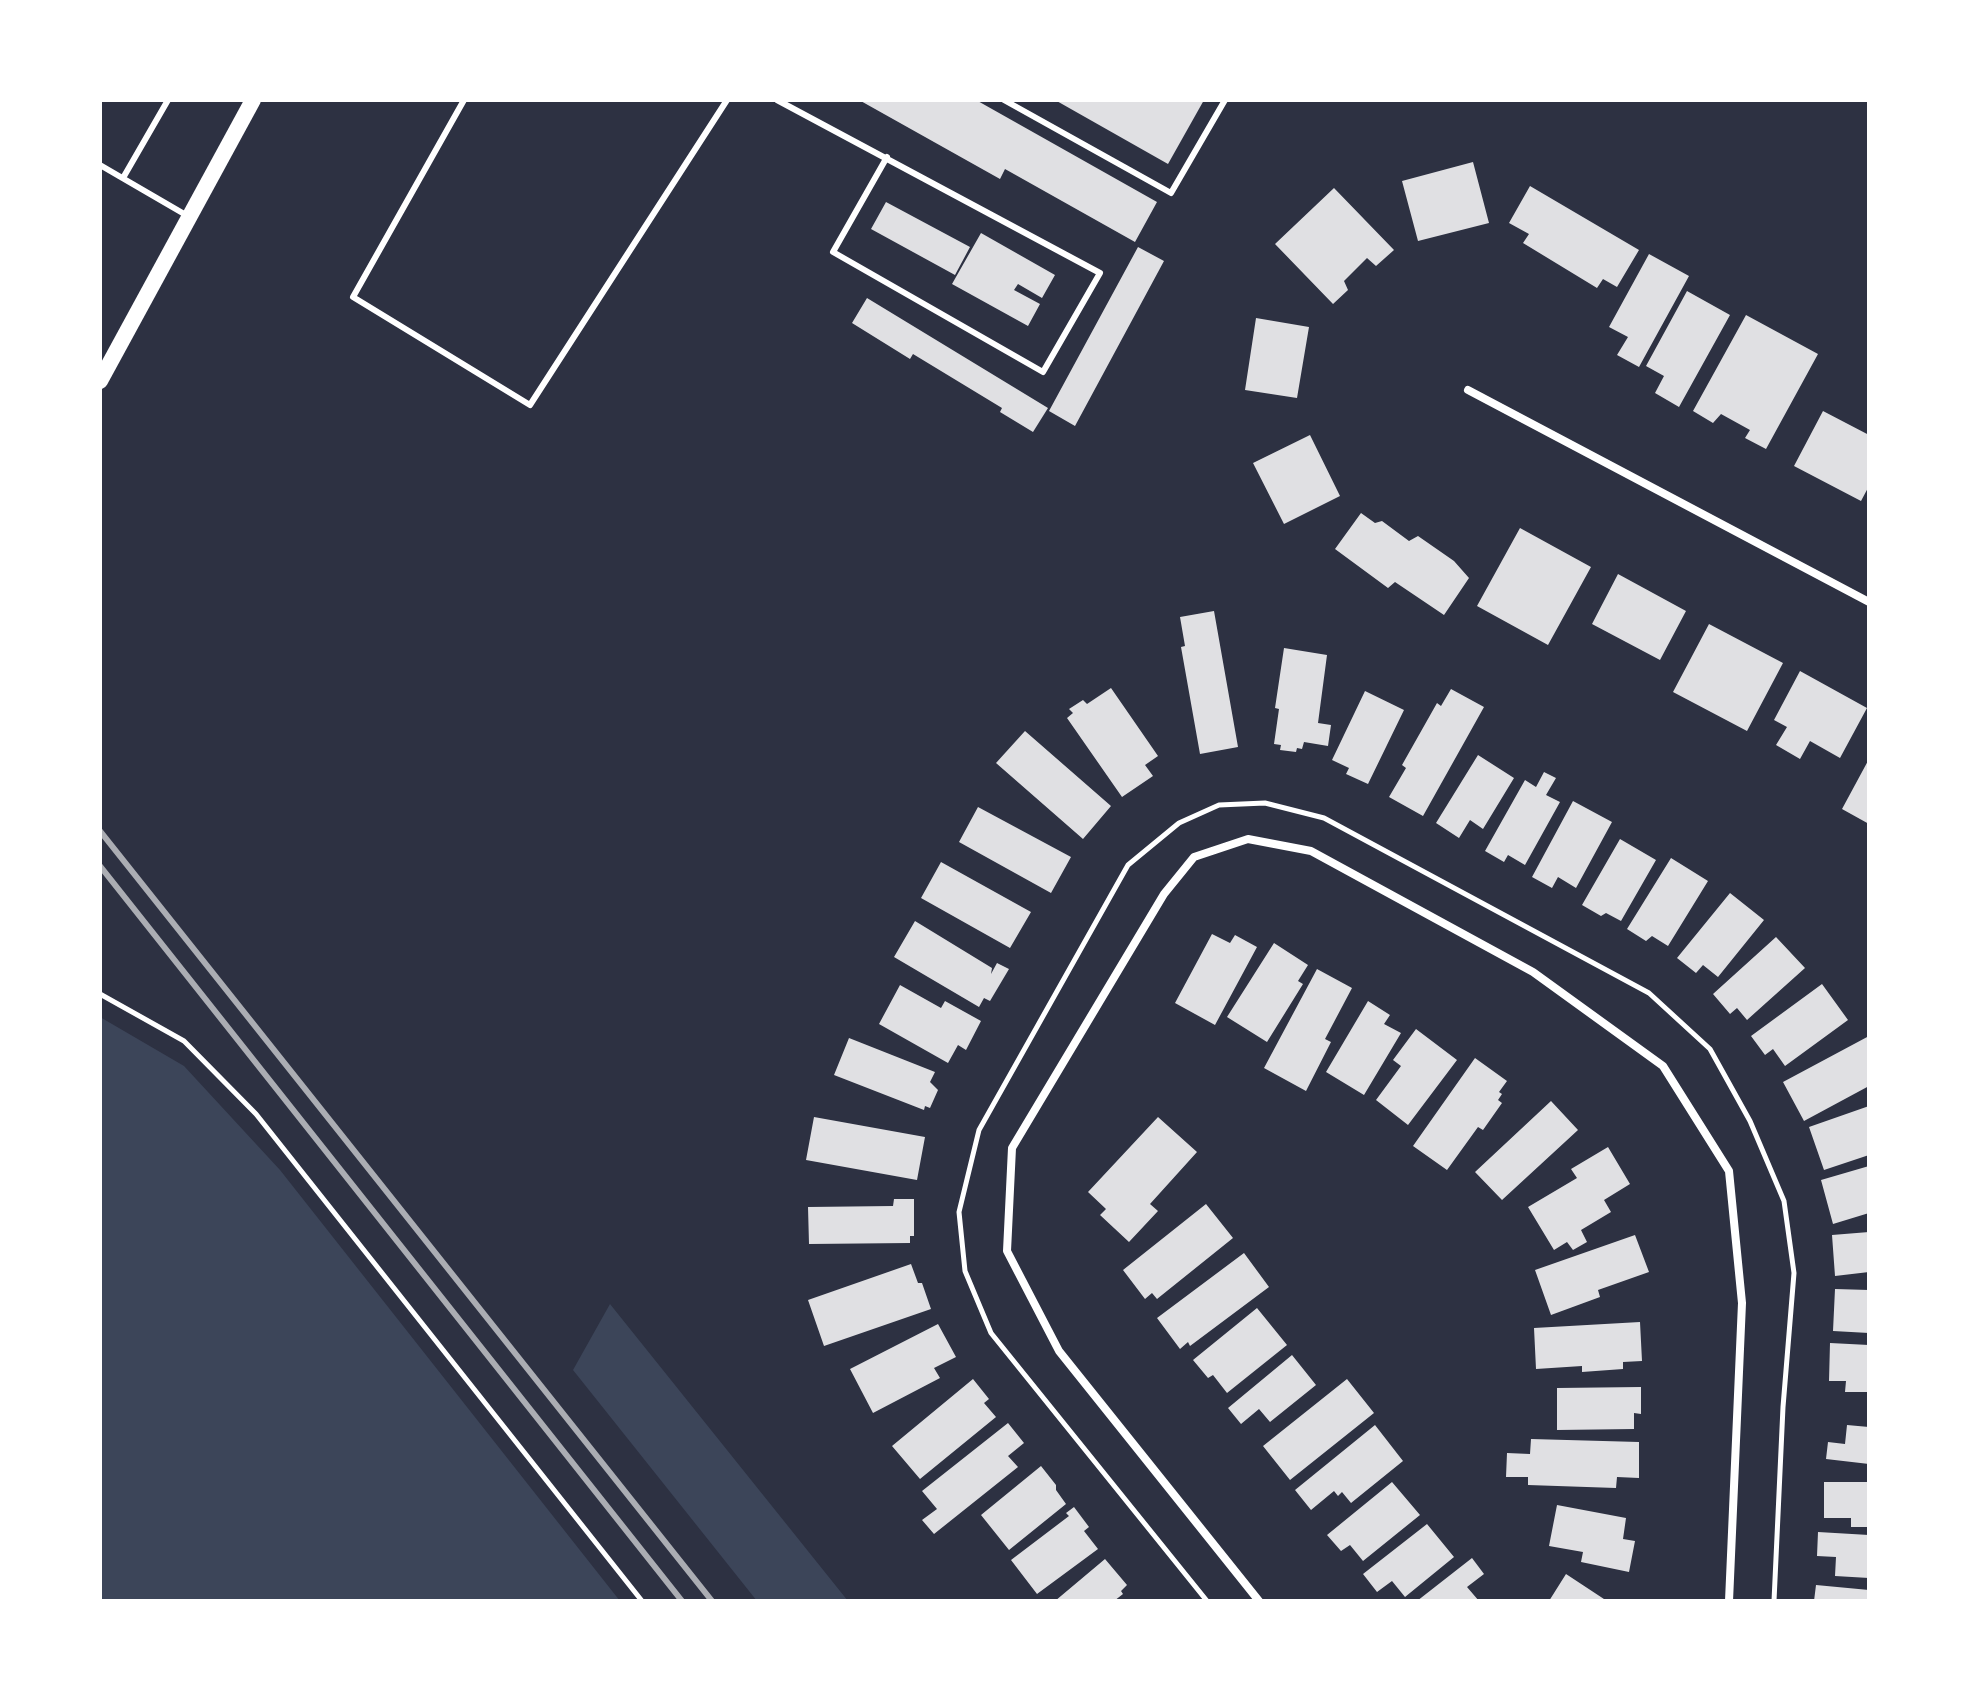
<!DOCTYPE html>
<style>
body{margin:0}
#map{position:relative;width:1969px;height:1701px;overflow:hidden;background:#2d3142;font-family:"DM Sans",sans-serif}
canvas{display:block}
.frame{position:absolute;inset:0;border:102px solid #fff;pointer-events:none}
</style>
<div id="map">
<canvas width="1969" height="1701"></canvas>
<div class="frame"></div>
</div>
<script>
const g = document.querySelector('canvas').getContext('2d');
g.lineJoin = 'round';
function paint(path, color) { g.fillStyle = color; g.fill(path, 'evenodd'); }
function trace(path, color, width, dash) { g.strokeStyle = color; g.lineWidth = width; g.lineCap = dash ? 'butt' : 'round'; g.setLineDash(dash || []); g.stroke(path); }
paint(new Path2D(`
 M100,1017L184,1066L280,1170L620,1601H100Z
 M610,1304L848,1601H757L573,1370Z`), '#3c4559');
paint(new Path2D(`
 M859,100H976L1157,202L1135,242L1005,169L1000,179Z
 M1055,100H1204L1168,164Z
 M1473,162L1489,223L1418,241L1402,181Z
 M1530,186L1639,250L1617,287L1603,279L1597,288L1523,243L1529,234L1509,223Z
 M1334,188L1394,250L1376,266L1367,258L1344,281L1348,290L1333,304L1275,244Z
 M886,202L970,247L955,275L871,229Z
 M981,233L1055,275L1042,298L1018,284L1014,290L1040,304L1028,326L952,284Z
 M1138,247L1164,261L1075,426L1049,411Z
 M1649,254L1689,276L1639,367L1617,355L1628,337L1609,327Z
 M1687,291L1730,315L1679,407L1655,393L1664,376L1646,366Z
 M867,298L1048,408L1033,432L1000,412L1002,408L913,354L910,359L852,323Z
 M1746,315L1818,354L1766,449L1745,438L1750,430L1721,414L1713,423L1693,411Z
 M1256,318L1309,327L1297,398L1245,390Z
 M1823,411L1869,435V486L1861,501L1794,466Z
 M1310,435L1340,496L1284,524L1253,463Z
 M1361,513L1375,523L1382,521L1409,541L1418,536L1454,561L1469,578L1444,615L1395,582L1388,588L1335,549Z
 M1520,528L1591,567L1548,645L1477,606Z
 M1618,574L1686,611L1660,660L1592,624Z
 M1214,611L1238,747L1200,754L1181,647L1185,646L1180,617Z
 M1709,624L1783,663L1747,731L1673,692Z
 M1284,648L1327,655L1318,723L1331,725L1328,746L1304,742L1302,749L1297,748L1296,752L1280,750L1281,745L1274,744L1279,709L1275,708Z
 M1800,671L1867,708L1840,758L1810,741L1800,759L1776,745L1787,727L1774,720Z
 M1111,688L1158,756L1145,765L1153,776L1122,797L1067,718L1073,713L1069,709L1083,700L1087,704Z
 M1451,689L1484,707L1423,816L1389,797L1406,768L1402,765L1437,703L1441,706Z
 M1365,691L1404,710L1368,784L1346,774L1349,768L1332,760Z
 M1025,731L1111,806L1083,839L996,763Z
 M1478,755L1514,778L1483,829L1470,820L1459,838L1436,823Z
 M1869,759V824L1842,809Z
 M1544,772L1556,778L1546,795L1560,802L1525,865L1508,855L1504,862L1485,851L1525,780L1536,787Z
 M1573,801L1612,822L1576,888L1558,877L1552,888L1532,877Z
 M978,807L1071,857L1051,893L959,842Z
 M1620,839L1656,860L1621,921L1606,913L1601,916L1582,905Z
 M1671,858L1708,881L1668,946L1652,936L1646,941L1627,929Z
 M941,862L1031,912L1010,948L921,898Z
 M1730,893L1764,920L1718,977L1703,965L1696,973L1677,958Z
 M915,921L992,968L991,974L997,963L1009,969L990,1001L984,998L979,1007L894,957Z
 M1212,934L1230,943L1235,935L1257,947L1215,1025L1175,1003Z
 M1776,937L1805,968L1747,1020L1737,1008L1730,1014L1713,994Z
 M1274,943L1308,965L1298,981L1303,984L1267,1042L1227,1017Z
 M1317,969L1352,988L1325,1039L1331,1042L1306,1091L1264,1068Z
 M1822,984L1848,1020L1785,1066L1773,1049L1765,1055L1751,1036Z
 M900,985L941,1008L945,1001L981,1021L966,1050L958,1045L948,1063L879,1024Z
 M1368,1001L1390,1015L1384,1024L1401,1033L1364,1095L1326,1072Z
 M1416,1029L1457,1060L1408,1125L1376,1100L1401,1066L1393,1060Z
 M1869,1036V1086L1804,1121L1783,1082Z
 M849,1038L935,1072L930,1082L938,1090L930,1108L925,1106L924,1110L834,1075Z
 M1475,1058L1507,1081L1499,1092L1502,1094L1498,1100L1502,1103L1483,1130L1478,1127L1447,1170L1413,1146Z
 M1551,1101L1578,1130L1502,1200L1475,1172Z
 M1869,1106V1155L1824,1170L1809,1127Z
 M814,1117L925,1137L917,1180L806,1160Z
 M1158,1117L1197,1152L1150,1204L1158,1211L1129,1242L1100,1215L1106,1209L1088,1192Z
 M1608,1147L1630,1184L1604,1200L1611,1212L1581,1230L1587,1242L1573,1250L1567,1242L1554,1250L1528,1207L1577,1178L1571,1169Z
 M1869,1166V1213L1833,1224L1821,1180Z
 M894,1199H914V1236H910V1243L809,1244L808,1207L893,1206Z
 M1206,1204L1233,1238L1157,1299L1152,1293L1145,1299L1123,1270Z
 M1869,1232V1272L1835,1276L1832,1235Z
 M1635,1235L1649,1272L1598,1290L1600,1297L1551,1315L1535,1270Z
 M1244,1253L1269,1287L1190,1346L1188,1342L1180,1349L1157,1318Z
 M911,1264L918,1283H922L931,1309L824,1346L808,1300Z
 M1835,1289L1869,1290V1333L1833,1331Z
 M1257,1308L1287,1345L1227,1393L1213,1375L1208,1378L1193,1360Z
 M1640,1322L1642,1361L1623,1362V1369L1582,1372V1366L1536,1369L1534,1328Z
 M938,1324L956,1357L934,1368L940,1378L873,1413L850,1369Z
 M1830,1343L1869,1345V1392H1845L1846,1381H1829Z
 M1292,1355L1316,1385L1270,1422L1259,1409L1241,1424L1228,1408Z
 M973,1379L989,1399L984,1403L996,1417L920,1479L892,1446Z
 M1347,1379L1374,1413L1290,1480L1263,1446Z
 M1641,1387V1414L1634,1413V1429L1557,1430V1388Z
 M1008,1423L1024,1443L1008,1456L1018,1467L934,1534L922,1520L937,1509L922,1491Z
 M1375,1425L1403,1461L1351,1503L1342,1492L1338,1496L1334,1491L1311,1510L1295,1490Z
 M1847,1425L1869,1427V1464L1826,1459L1828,1442L1845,1444Z
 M1531,1439L1639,1442V1478L1617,1477L1616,1488L1528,1485V1477H1506L1507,1453L1530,1454Z
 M1041,1466L1056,1485V1490L1066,1504L1009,1550L981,1515Z
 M1392,1482L1420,1515L1363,1561L1350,1545L1341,1551L1327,1535Z
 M1824,1482H1869V1527H1851V1518H1824Z
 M1557,1505L1626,1518L1623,1539L1635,1541L1629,1572L1581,1562L1583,1552L1549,1546Z
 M1074,1507L1089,1527L1084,1531L1098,1549L1037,1594L1011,1560L1069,1516L1066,1513Z
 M1427,1524L1454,1557L1405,1597L1392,1581L1377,1592L1363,1574Z
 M1818,1532L1869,1535V1578L1835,1576L1836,1557L1817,1556Z
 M1472,1558L1484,1574L1467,1587L1479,1601H1417Z
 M1105,1559L1127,1585L1121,1591L1123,1594L1114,1601H1055Z
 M1566,1574L1607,1601H1549Z
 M1816,1585L1869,1590V1601H1814Z`), '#e0e0e3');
trace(new Path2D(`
 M100,994L184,1041L256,1114L642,1601
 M1207,1601L991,1333L965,1271L959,1212L979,1130L1128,865L1179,823L1219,805L1265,803L1324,818L1649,993L1710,1049L1750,1121L1784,1201L1794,1273L1783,1407L1774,1601`), '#fff', 5);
trace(new Path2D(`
 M464,100L353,297L530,405L727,100
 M777,100L1100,273L1043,372L833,252L887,157
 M1004,100L1171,193L1225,100
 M100,165L186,215
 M123,178L168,100`), '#fff', 6);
trace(new Path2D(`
 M1468,390L1869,602
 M1259,1601L1059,1351L1007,1251L1012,1148L1164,894L1194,857L1248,839L1311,851L1533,972L1663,1066L1729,1171L1742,1303L1729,1601`), '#fff', 8);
trace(new Path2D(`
 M100,381L253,100`), '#fff', 16);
trace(new Path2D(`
 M100,831L712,1601
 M100,866L682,1601`), '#abadb3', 6);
</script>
